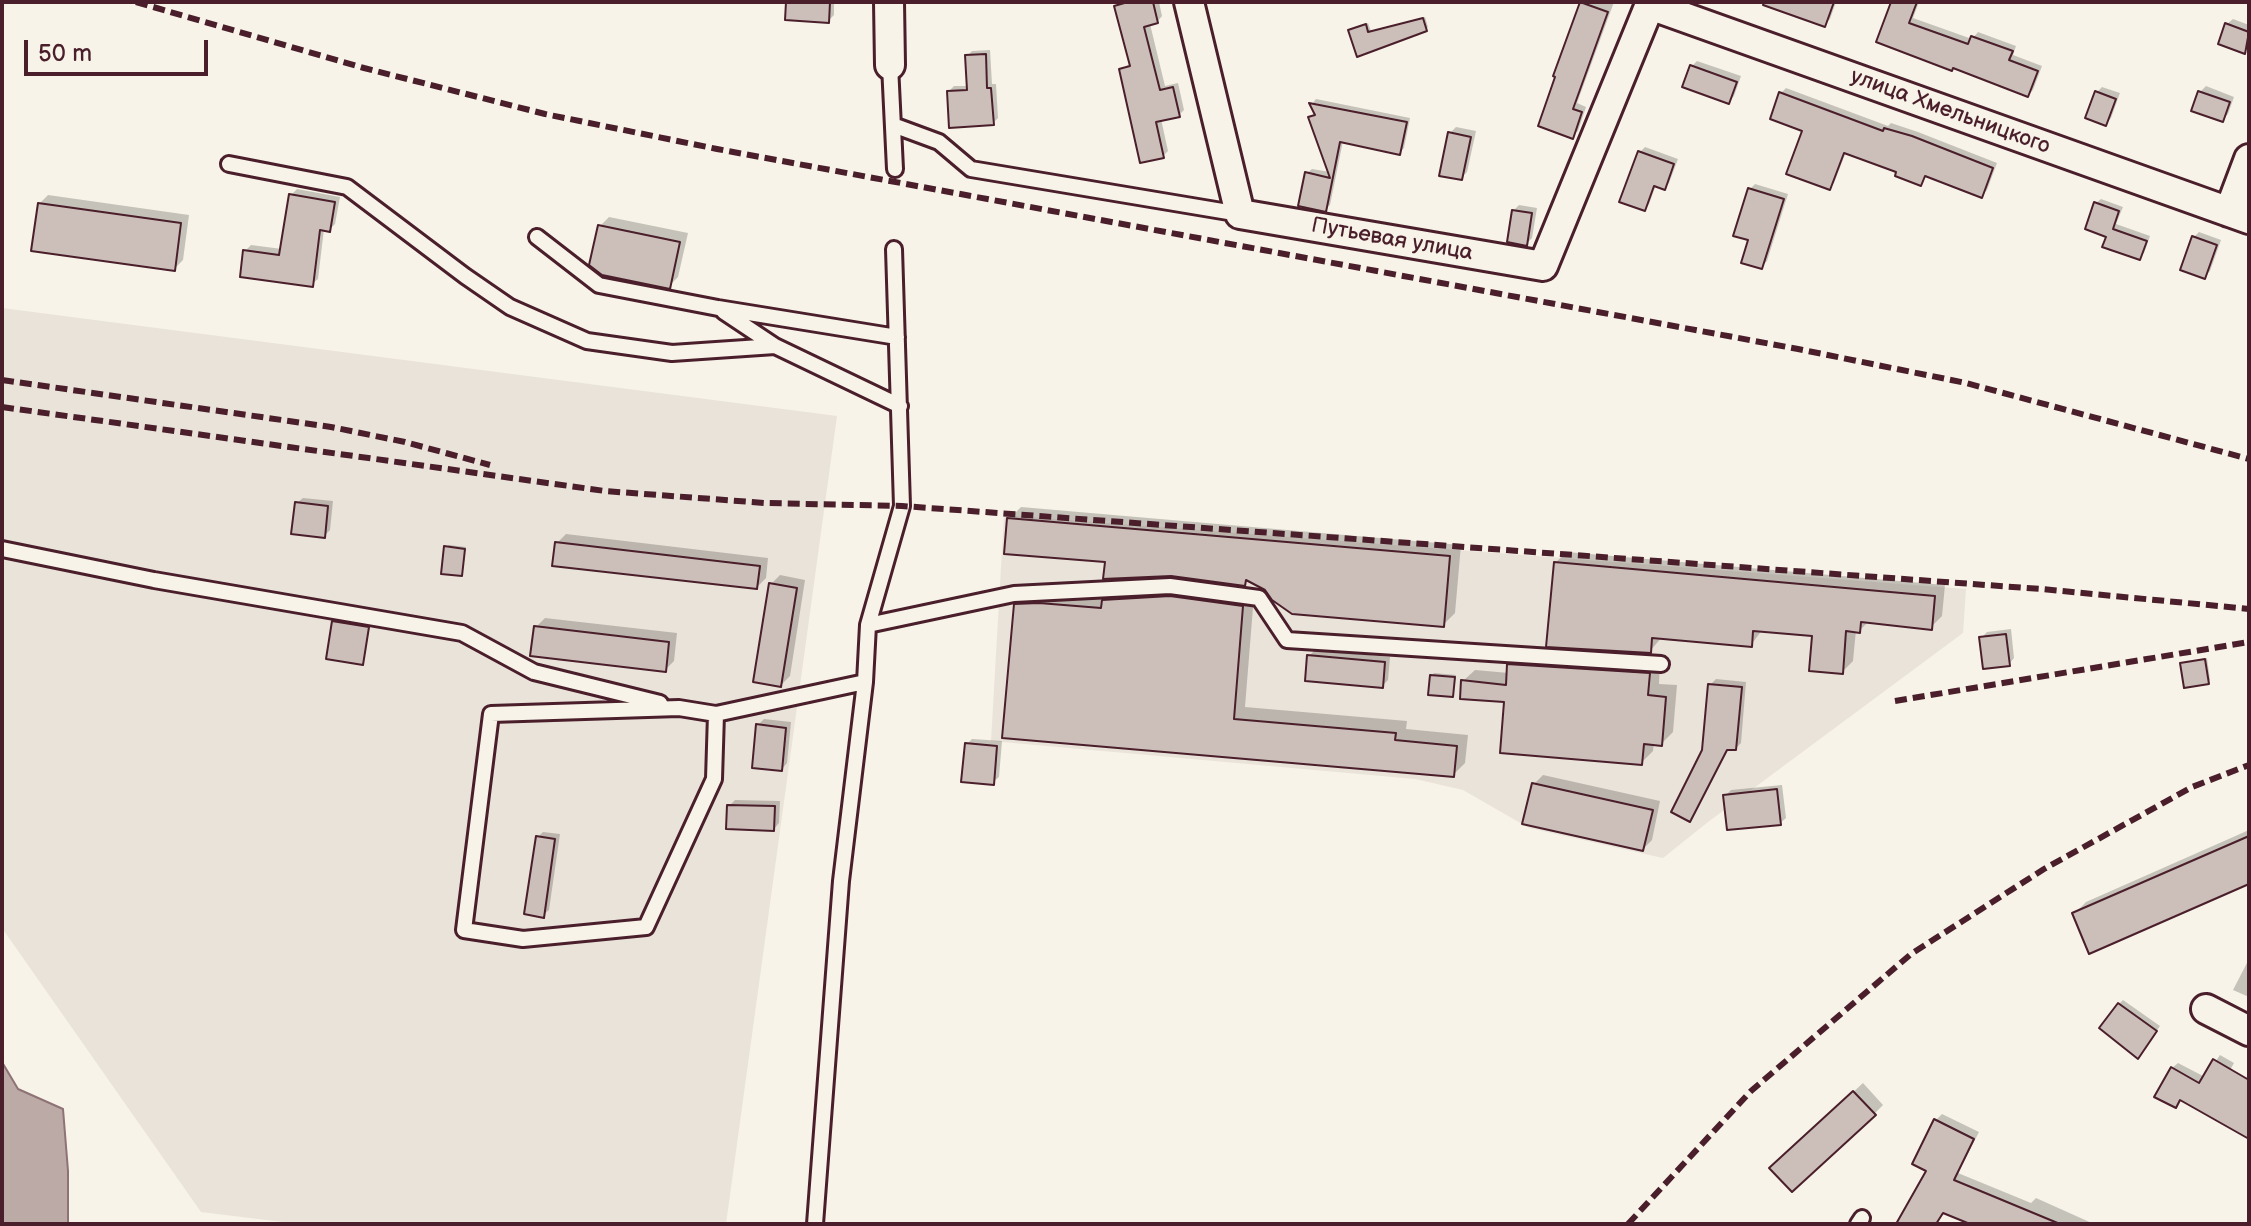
<!DOCTYPE html>
<meta charset="utf-8">
<style>
body{margin:0}
#map{position:relative;width:2251px;height:1226px;overflow:hidden;background:#f7f3e8;font-family:"Balsamiq Sans",sans-serif}
canvas{display:block}
.frame{position:absolute;inset:0;border:4px solid #4a1f2b;pointer-events:none}
.scale{position:absolute;left:24px;top:40px;width:184px;height:36px;box-sizing:border-box;border:4px solid #4a1f2b;border-top:0;padding-left:10px;font-size:24px;line-height:28px;white-space:nowrap;color:#4a1f2b;-webkit-text-stroke:6px #f7f3e8;paint-order:stroke}
</style>
<div id="map">
<canvas width="2251" height="1226"></canvas>
<div class="frame"></div>
<div class="scale">50 m</div>
</div>
<script>
const g = document.querySelector('canvas').getContext('2d');
g.lineJoin = 'round';
function paint(path, color) { g.fillStyle = color; g.fill(path, 'evenodd'); }
function trace(path, color, width, dash) { g.strokeStyle = color; g.lineWidth = width; g.lineCap = dash ? 'butt' : 'round'; g.setLineDash(dash || []); g.stroke(path); }
function write(font, color, halo, rows, align = 'center') {
  g.font = font + ' "Balsamiq Sans",sans-serif'; g.lineWidth = 6; g.setLineDash([]); g.textBaseline = 'middle'; g.strokeStyle = halo; g.fillStyle = color; for (const [text, x, y, turn = 0] of rows) {
    g.save(); g.translate(x, y); g.rotate((+turn || 0) * Math.PI / 180); g.textAlign = isNaN(turn) ? turn : align; if (halo) g.strokeText(text, 0, 0); g.fillText(text, 0, 0); g.restore();
  }
}
paint(new Path2D(`
 M2,308L837,416L726,1224H299L201,1212L2,928Z
 M1004,515L1966,589L1963,633L1708,822L1663,858L1529,828L1463,790L1415,779L991,741Z`), '#eae3da');
const water = new Path2D(`
 M2,1062L18,1089L63,1109L68,1171V1224H2Z`);
paint(water, '#bcaaa7');
trace(water, '#8e7275', 2);
paint(new Path2D(`
 M788,2H834V15L828,21Z
 M1121,2H1159L1162,16L1157,22L1150,24L1165,86L1178,83L1184,110L1179,115L1161,119L1168,151L1163,156L1121,70L1131,63L1117,6Z
 M1581,2H1614L1577,103L1586,107L1578,131L1572,136L1558,76L1555,75Z
 M1777,2H1836L1830,19L1825,24Z
 M1893,2H1919L1913,18L1972,39L1978,32L2016,46L2013,55L2042,66L2033,90L2028,95L2010,86L1878,41Z
 M1425,17L1428,27L1426,29L1358,54L1352,29L1368,23L1371,31Z
 M2233,19L2249,25V47L2244,52L2227,24Z
 M990,50L992,84H996L998,118L993,123L949,91L954,86H969L967,56L972,51Z
 M1697,61L1741,76L1734,96L1729,101L1692,66Z
 M2206,86L2234,97L2228,114L2222,120L2200,92Z
 M2102,87L2120,93L2111,118L2106,124L2097,92Z
 M1786,88L1888,126L1891,123L1918,132L1997,163L1987,190L1982,195L1927,175L1921,183L1899,171L1846,152L1834,183L1829,188L1805,130L1781,93Z
 M1316,99L1410,118L1404,148L1399,153L1343,141L1330,205L1325,209L1307,173L1312,169L1330,172L1311,118L1316,113L1312,104Z
 M1456,127L1476,131L1467,172L1461,178L1450,133Z
 M1645,147L1678,159L1669,183L1664,188L1656,185L1649,204L1645,209L1640,152Z
 M1755,184L1788,194L1767,261L1761,267L1750,239V189Z
 M297,189L340,197L335,224L329,230L324,229L318,279L312,284L245,251L251,245L282,249L291,195Z
 M48,195L189,215L183,260L174,269L39,204Z
 M2101,199L2123,207L2116,224L2150,236L2144,253L2139,258L2108,236L2096,203Z
 M1519,205L1537,208L1532,238L1526,244L1514,210Z
 M609,217L688,233L678,277L669,286L600,226Z
 M2199,232L2221,240L2210,271L2204,277L2194,237Z
 M303,498L333,501L330,530L324,536L297,503Z
 M1021,507L1461,545L1455,613L1443,625L1266,588L1249,579L1244,584L1107,560L1009,519Z
 M566,534L768,558L766,578L757,587L557,543Z
 M449,545L466,547L461,574L446,547Z
 M1567,552L1945,585L1942,616L1931,627L1869,621L1859,631L1856,630L1853,661L1842,672L1814,635L1762,630L1751,645L1662,637L1650,651L1555,563Z
 M780,575L805,580L790,676L781,685L771,584Z
 M1116,588L1254,595L1245,707L1407,721L1406,729L1468,735L1465,763L1453,775L1004,737L1016,605L1028,593L1052,592L1108,596Z
 M545,618L677,633L674,661L665,670L536,627Z
 M336,619L370,625L363,663L334,622Z
 M2011,629L2014,658L2009,664L1981,638L1987,632Z
 M1315,650L1390,657L1388,680L1382,686L1309,656Z
 M1521,653L1660,662L1659,684L1677,685L1673,732L1661,744L1654,743L1653,751L1641,763L1463,681L1475,670L1509,673V665Z
 M2207,658L2210,680L2208,682L2182,664Z
 M1434,673L1456,675L1453,695L1432,676Z
 M1716,679L1746,682L1741,743L1736,748H1729L1695,814L1689,820L1704,751L1710,685Z
 M764,719L791,722L787,763L782,769L758,725Z
 M972,739L1002,741L999,777L993,782L967,744Z
 M1543,775L1660,801L1652,840L1643,849L1534,784Z
 M1782,785L1786,818L1780,823L1725,796L1731,790Z
 M735,800L780,801L779,823L774,829L729,806Z
 M2249,830V882L2074,914L2086,902Z
 M543,832L560,834L549,910L543,915L538,837Z
 M2249,959V997L2233,990Z
 M2123,1000L2160,1026L2142,1052L2119,1004Z
 M2220,1055L2234,1063L2229,1072L2249,1081L2182,1098L2175,1106L2172,1068L2178,1063L2205,1077Z
 M1863,1083L1883,1105L1874,1114L1781,1159Z
 M1942,1114L1979,1132L1958,1173L2031,1203L2036,1198L2094,1224H1973L1945,1211L1937,1224H1898L1929,1170L1936,1120Z`), '#0003');
const building = new Path2D(`
 M786,2H830L829,23L785,20Z
 M1128,2H1153L1158,23L1144,27L1160,90L1173,87L1180,117L1156,122L1164,158L1140,163L1119,69L1130,66L1114,6Z
 M1580,2L1608,12L1573,109L1582,112L1573,139L1538,126L1555,77L1553,76Z
 M1764,2H1834L1825,27L1763,5Z
 M1891,2H1917L1909,23L1968,44L1971,36L2013,51L2009,60L2038,71L2028,97L1953,68L1952,71L1876,42Z
 M1423,18L1427,31L1357,57L1348,30L1366,24L1368,32Z
 M2225,23L2249,32L2245,54L2218,44Z
 M986,54L987,88H991L994,125L949,128L947,91L967,90L965,55Z
 M1690,65L1737,82L1729,104L1682,87Z
 M2095,91L2116,99L2106,126L2085,118Z
 M2198,91L2230,102L2223,122L2191,111Z
 M1779,92L1883,131L1884,128L1912,136L1993,168L1982,198L1925,176L1921,186L1895,176L1896,172L1844,153L1830,190L1786,174L1802,131L1770,119Z
 M1309,103L1407,122L1400,155L1340,142L1326,212L1298,206L1305,172L1330,178L1308,117L1315,115Z
 M1448,132L1471,137L1462,180L1439,176Z
 M1638,151L1674,164L1665,190L1654,186L1645,211L1619,202Z
 M1748,188L1784,199L1762,269L1741,263L1748,240L1733,236Z
 M289,194L335,202L330,232L320,230L313,287L240,277L243,250L279,255Z
 M2094,202L2119,211L2113,229L2147,241L2140,260L2102,247L2106,237L2085,229Z
 M38,203L181,223L175,271L31,251Z
 M1512,210L1532,213L1527,246L1507,242Z
 M598,225L680,242L670,289L602,275L589,265Z
 M2192,236L2217,245L2205,279L2180,270Z
 M295,502L328,506L325,538L291,534Z
 M1007,518L1450,556L1444,627L1292,614L1272,600L1265,590L1246,580L1245,586L1171,576L1103,579L1105,562L1004,554Z
 M555,542L760,566L757,589L552,566Z
 M444,546L465,549L462,576L441,574Z
 M1554,562L1935,596L1932,630L1861,622L1860,633L1846,631L1843,674L1809,671L1812,636L1753,631L1752,647L1652,638L1651,653L1546,647Z
 M769,583L797,588L781,687L753,682Z
 M1170,596L1243,606L1234,719L1396,733L1395,740L1457,746L1454,777L1002,738L1014,604L1039,603L1101,608L1102,600Z
 M332,621L369,627L363,665L326,659Z
 M534,626L669,642L666,672L530,656Z
 M2006,634L2010,666L1983,669L1979,637Z
 M1307,655L1385,662L1383,688L1305,681Z
 M2205,659L2209,684L2184,688L2180,663Z
 M1507,664L1650,673L1648,695L1666,697L1662,746L1644,744L1642,765L1500,753L1504,702L1460,699L1461,680L1506,685Z
 M1430,675L1455,677L1453,697L1428,695Z
 M1708,684L1742,687L1736,750H1727L1690,822L1671,812L1702,750Z
 M756,724L786,728L782,771L752,768Z
 M965,743L997,746L994,785L961,782Z
 M1532,783L1653,810L1643,851L1522,824Z
 M1777,789L1781,825L1727,830L1723,795Z
 M727,805L775,806L774,831L726,829Z
 M536,836L555,839L544,918L524,914Z
 M2249,836V884L2089,954L2072,913Z
 M2118,1003L2157,1031L2138,1059L2099,1028Z
 M2213,1059L2249,1080V1139L2180,1100L2176,1108L2154,1097L2171,1067L2199,1083Z
 M1853,1091L1876,1115L1792,1192L1769,1168Z
 M1934,1119L1974,1139L1954,1180L2060,1224H1970L1943,1213L1936,1224H1896L1926,1171L1912,1164Z`);
paint(building, '#ccbfb9');
trace(building, '#4a1f2b', 2);
const service = new Path2D(`
 M890,65L895,169
 M893,125L939,142L971,169L1240,214
 M229,164L347,187L465,276L510,307L587,341L672,353L775,346
 M537,237L599,285L718,308L897,337
 M724,312L775,346L900,406
 M2,549L154,580L462,633L534,672L660,703
 M868,625L1014,594L1170,586L1259,598L1287,640L1661,664
 M716,714L714,779L646,927L523,939L464,930L491,714L679,708L716,714L865,682
 M815,1224L841,881L865,682L868,625L902,506L894,249
 M1858,1224L1862,1218`);
const minor = new Path2D(`
 M889,2L890,65
 M1189,2L1240,214L1543,266L1651,2
 M1650,5L2249,219
 M2229,212L2249,159
 M2206,1009L2249,1031`);
trace(service, '#4a1f2b', 20);
trace(minor, '#4a1f2b', 34);
trace(service, '#f7f3e8', 14);
trace(minor, '#f7f3e8', 28);
trace(new Path2D(`
 M136,2L364,68L545,114L717,149L1798,349L1966,383L2249,459
 M2,380L331,427L405,442L490,465
 M2,407L605,491L765,503L902,506L2041,589L2249,609
 M1895,701L2249,642
 M1628,1224L1751,1091L1911,954L2044,869L2192,787L2249,765`), '#4a1f2b', 6, [12, 6]);
write('22px', '#4a1f2b', '#f7f3e8', [
 ["улица Хмельницкого",1950,112,20],
 ["Путьевая улица",1392,240,10]
]);
</script>
